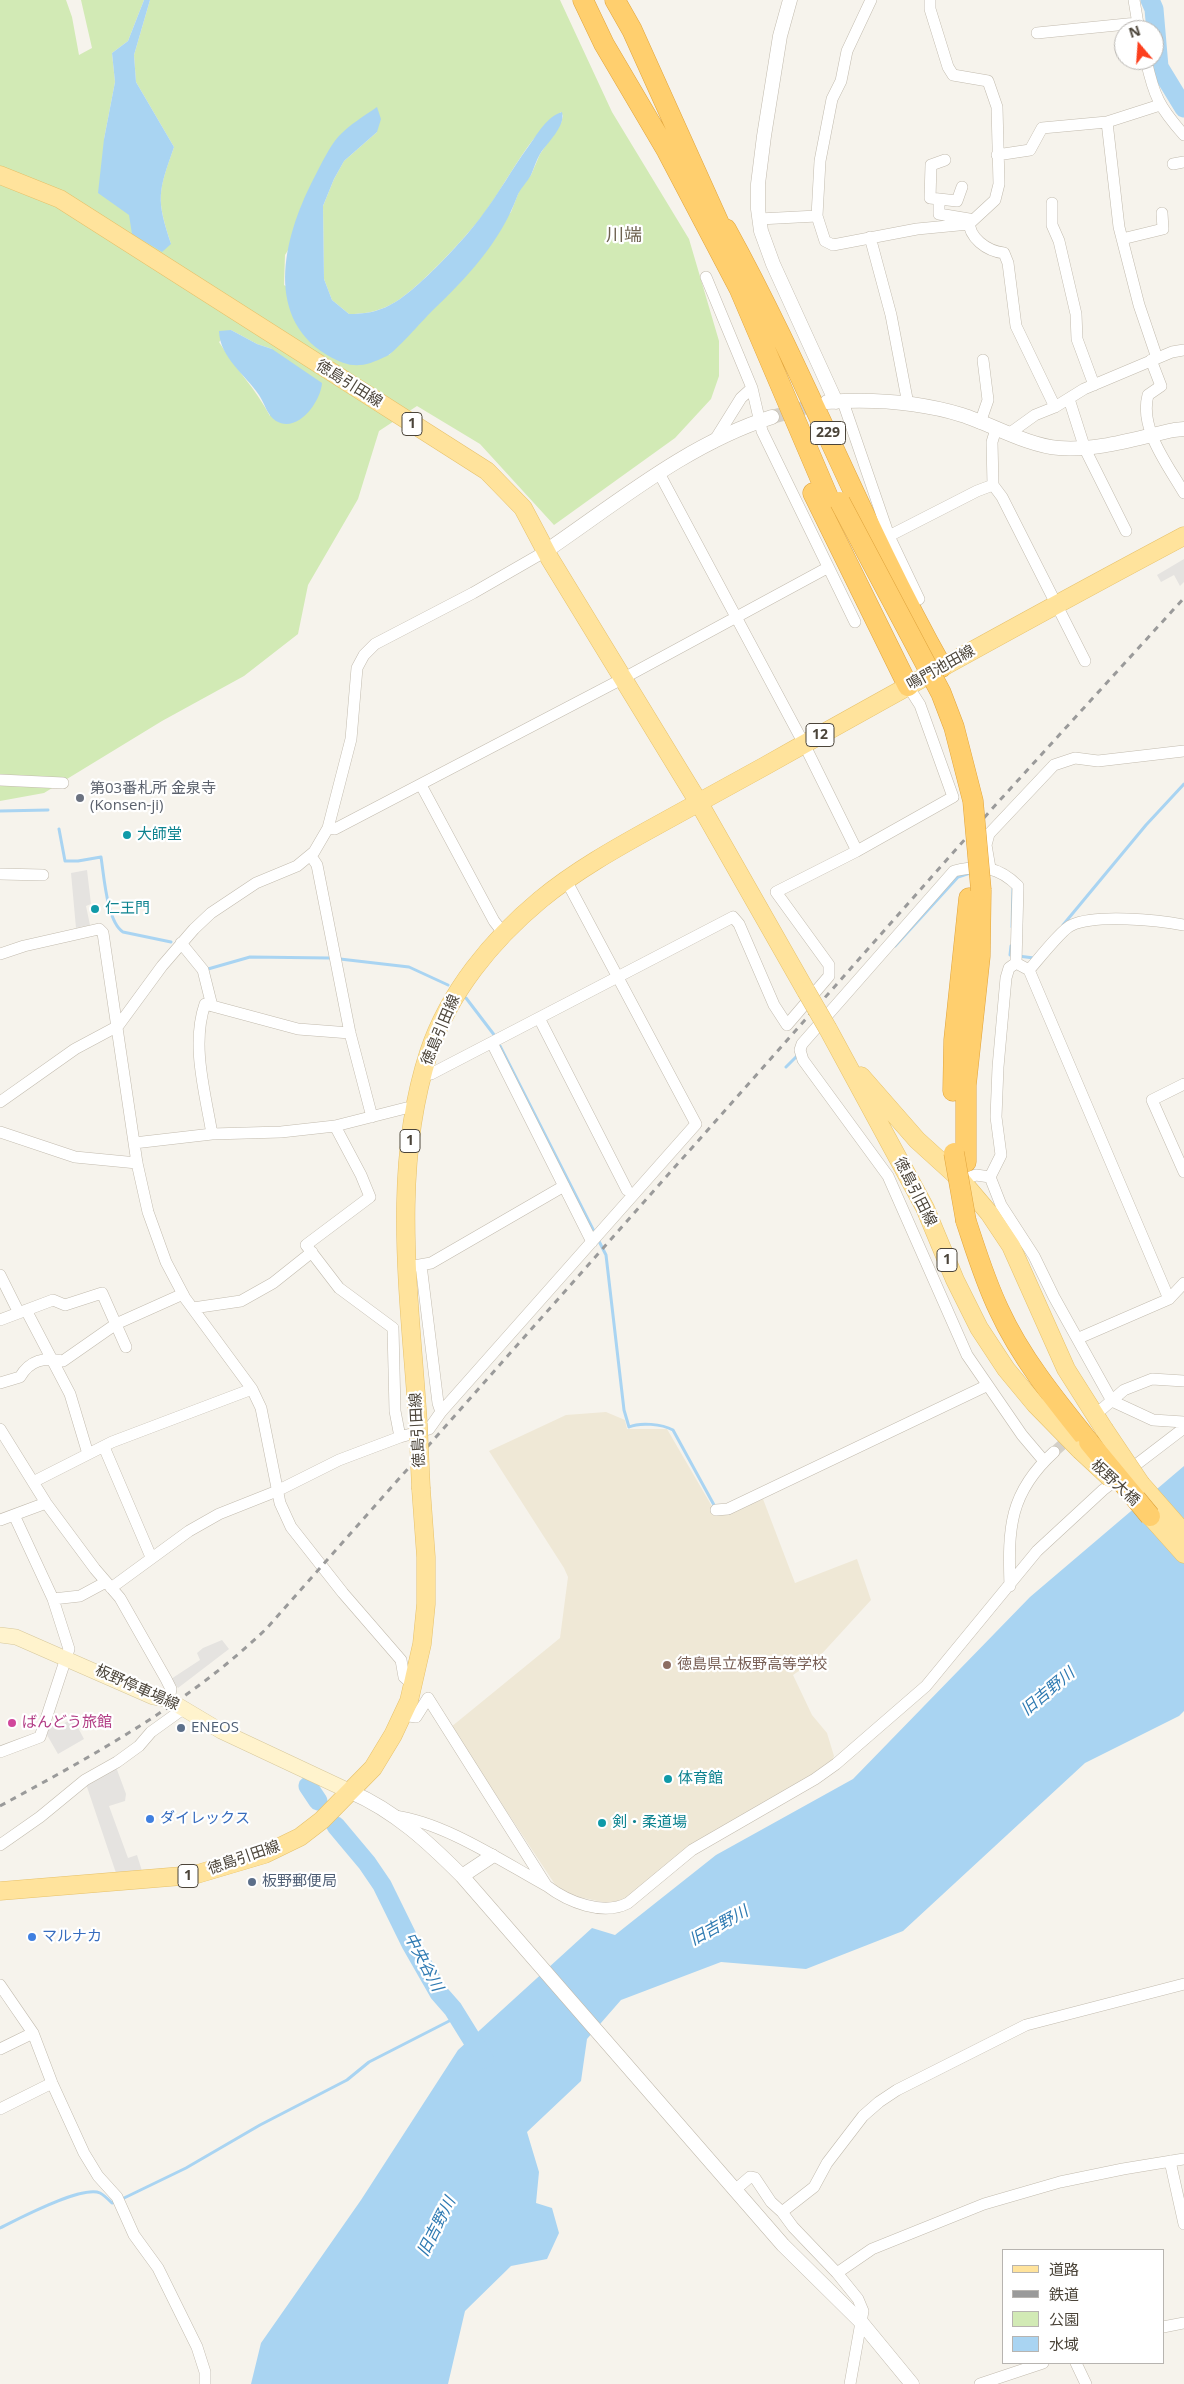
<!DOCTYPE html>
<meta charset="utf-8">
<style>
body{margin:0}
#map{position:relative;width:1184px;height:2384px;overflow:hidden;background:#f6f3ec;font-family:"Open Sans","Noto Sans JP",sans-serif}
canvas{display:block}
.legend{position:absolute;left:1002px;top:2249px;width:162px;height:115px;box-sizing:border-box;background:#fff;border:1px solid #b7b4b0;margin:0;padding:6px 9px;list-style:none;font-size:15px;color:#4b4439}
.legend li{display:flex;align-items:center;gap:10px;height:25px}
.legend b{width:25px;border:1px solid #b7b4b0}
.north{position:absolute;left:1114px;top:20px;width:50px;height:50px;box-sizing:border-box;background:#fff;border:1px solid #b7b4b0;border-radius:50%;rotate:342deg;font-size:14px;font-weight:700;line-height:20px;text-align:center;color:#4b4439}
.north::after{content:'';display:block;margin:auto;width:18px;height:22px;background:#fc3f1d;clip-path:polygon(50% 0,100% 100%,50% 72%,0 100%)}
</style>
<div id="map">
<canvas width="1184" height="2384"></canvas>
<ul class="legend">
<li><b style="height:6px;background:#ffe39c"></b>道路</li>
<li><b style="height:6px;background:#9a9a9a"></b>鉄道</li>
<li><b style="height:14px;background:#d2eab5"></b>公園</li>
<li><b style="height:14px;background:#a9d4f2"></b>水域</li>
</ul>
<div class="north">N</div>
</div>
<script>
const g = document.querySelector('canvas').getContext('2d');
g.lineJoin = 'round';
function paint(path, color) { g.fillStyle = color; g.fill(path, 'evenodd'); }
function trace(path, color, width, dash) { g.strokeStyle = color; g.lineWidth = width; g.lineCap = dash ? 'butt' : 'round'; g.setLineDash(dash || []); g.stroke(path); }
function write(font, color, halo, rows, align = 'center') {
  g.font = font + ' "Open Sans","Noto Sans JP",sans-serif'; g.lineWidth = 4.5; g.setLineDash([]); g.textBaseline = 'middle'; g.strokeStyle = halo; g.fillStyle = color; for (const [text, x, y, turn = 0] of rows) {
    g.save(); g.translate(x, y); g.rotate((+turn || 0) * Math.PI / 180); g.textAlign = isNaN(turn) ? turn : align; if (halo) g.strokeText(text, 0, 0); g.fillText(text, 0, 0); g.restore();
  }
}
paint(new Path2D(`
 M606,1412L625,1420L627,1429H667L717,1515H725L763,1499L795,1583L857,1559L871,1600L818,1658L793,1675L812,1715L827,1733L834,1756L832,1763L626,1900L612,1904L574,1896L558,1889L451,1727L560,1638L568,1577L564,1568L489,1451L566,1415Z`), '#efe8d6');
paint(new Path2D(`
 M0,0H66L72,17L79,55L92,48L81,0H144L128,41L112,53L115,82L104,139L171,244C156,198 158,192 174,147L136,82L134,55L150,0H560L612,112L689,239L719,341V376L711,399L675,438L554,525L480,444L417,406L379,431L358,499L308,585L298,634L244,676L162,721L44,793L0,801ZM377,108V132L344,161L334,179L323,206L324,279L332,300L349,314C364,314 376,312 390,305C414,294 466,237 483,215C509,180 526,138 561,112L563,116L561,123L540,154L531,175L520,189L511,212L389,355L284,285L285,255ZM231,330L257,344L272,349L270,416C256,389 235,368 219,342Z`), '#d2eab5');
paint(new Path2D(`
 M1184,559V582L1180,586L1174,575L1161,582L1157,575Z
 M87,870L91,904L86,906L90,925L76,928L71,873Z
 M222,1640L229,1649L178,1688L171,1679L200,1660L197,1653L203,1648Z
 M73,1718L84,1739L58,1754L47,1735L49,1724L58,1721L61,1725Z
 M116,1767L126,1794L125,1801L109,1806L128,1858L137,1855L142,1871L116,1873L86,1784Z`), '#e5e3e0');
paint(new Path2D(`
 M144,0H150L134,55L136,82L174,147C158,193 156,198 171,244L162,252L132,234L129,215L98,193L104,139L115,82L112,53L128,41Z
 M377,107L381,119L377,132L344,161L334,179L323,206L324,279L332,300L349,314C364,314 377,312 390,305C414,294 467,237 483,214C499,193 512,169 528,147C537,135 547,116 562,112C566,126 547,143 540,154C536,161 534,168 531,175C527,183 520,188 517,197C500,242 467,278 432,311C423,320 395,352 387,356C362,368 351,369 327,355C261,315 286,231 315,176C322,163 328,149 338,137C349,125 364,116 377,107Z
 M231,330L257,344L272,349L322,383C321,401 298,434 276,421C267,415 265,404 259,395C245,374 220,358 219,331Z
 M1184,1466V1711L1179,1716L1085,1763L903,1931L806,1969L721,1962L621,2000L587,2039L581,2081L527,2132L539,2172L536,2203L552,2208L559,2233L547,2259L511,2266L465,2311L448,2384H251L261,2343L361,2200L458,2050L592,1928L615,1935L716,1855L853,1779L1030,1597Z`), '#a9d4f2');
trace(new Path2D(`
 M0,811L48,810
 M59,829L65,861H78L101,857C104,876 107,922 123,932L171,942
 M1063,925L1146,825L1184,784
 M1012,927L1013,889
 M895,946L958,877L970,873
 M1011,946L1010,955L1034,958
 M340,959L409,967L448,985
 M208,969L250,957L329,958
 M466,998L495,1036
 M500,1046L606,1255L624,1410L629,1427C640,1422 662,1424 673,1430L714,1505
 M786,1067L798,1055
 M122,2199L186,2168L260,2125L347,2080L369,2062L457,2017
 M0,2228C18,2219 82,2185 100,2193C104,2195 109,2200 112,2203L116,2202`), '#a9d4f2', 3);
trace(new Path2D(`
 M1150,0L1154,9L1159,67L1184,108
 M308,1786L318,1801
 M336,1826L367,1863L382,1885L411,1944L439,1993L453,2009L484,2059`), '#a9d4f2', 19);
trace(new Path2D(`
 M1054,1452L1100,1411`), '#d4d0c8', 11, [11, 5.5]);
trace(new Path2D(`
 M772,417L821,403`), '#d4d0c8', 14, [14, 7]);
const minor = new Path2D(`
 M871,0L847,51L841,81L832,99L820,161L817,216L825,241L833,245L917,229L969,224L995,200L999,184L997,107L988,81L953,75L948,67L930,9V0
 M1134,0L1139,30
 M1037,33L1137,23
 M1146,60C1154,96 1159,107 1184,135
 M1107,122L1119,227L1139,305L1157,358
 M997,155L1030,150L1042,128L1107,122L1160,105
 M945,160L931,165L930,198L957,201L962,187
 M1173,164L1184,162
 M939,199V214L969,219C968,238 987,251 1004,253L1008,263L1016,326L1055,407
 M1052,203V225L1059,241L1076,314L1077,339L1094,385
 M759,219L817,216
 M870,237L891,315L908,404
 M1122,239L1163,229L1162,213
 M706,277L752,388L741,398L713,443
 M1151,360L1161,386L1148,395C1139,429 1168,465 1184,493
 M752,388L762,431L855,622
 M1069,399L1085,449L1126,531
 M843,402L889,536L919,599
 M980,423L988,400L983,360
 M996,429L992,442L993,485L1002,497L1085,661
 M1010,433L1035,415L1055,407L1084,389L1172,352L1184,350
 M659,473L804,744L857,851
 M889,536L977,491L993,485
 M0,780L63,783
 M421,785L494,921L504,934
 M328,828L335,829L622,679L827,568
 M311,856L317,865L350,1033L372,1117
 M990,868L986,845L989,834L1054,765L1075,758L1098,761L1184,751
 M0,874L43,875
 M181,943L203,970L212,1006
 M0,954L24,946L99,929L103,933L137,1163L148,1212L166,1262L185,1298L252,1389L261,1408L280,1503L291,1527L343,1593L401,1660L404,1677L413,1685
 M1016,963L1029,970L1169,1299
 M1029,970C1037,961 1063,928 1072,925C1096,914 1158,920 1184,925
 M539,1018L627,1190
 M492,1043L592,1242
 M423,1075L431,1074L733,917L739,924L774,1005L787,1025L829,976V965L776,892L857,851L953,797L920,705L908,686
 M1184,1084L1152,1100L1184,1172
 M0,1102L75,1049L118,1026L162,966L194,929L211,913L256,883L297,866L314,852L328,828L351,739L357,668L364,655L375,644L473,593L546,551
 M0,1132L75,1157L137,1163
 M212,1134C205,1092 191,1045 205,1004L298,1029L350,1033
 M134,1143L212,1134L281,1132L335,1126L406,1108H414
 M961,1180L976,1175L990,1177
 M421,1265L438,1403L441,1412
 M408,1267L431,1263L564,1186
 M0,1275L19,1313
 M193,1308L241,1301L273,1283L312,1252
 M26,1310L70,1394L88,1454
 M0,1320L53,1300L65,1305L102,1293L126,1347
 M1079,1338L1169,1299L1184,1283
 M0,1383L20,1377C30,1360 44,1357 63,1361L116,1324L183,1294
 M1102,1409L1124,1390L1152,1379L1184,1381
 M0,1429L46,1503L95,1569L120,1598L166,1679L171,1689L169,1700
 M400,1437L429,1429L441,1412L696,1124L566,880
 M104,1447L151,1557
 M1044,1461L1022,1435L967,1355L888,1176L803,1060L800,1050L802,1044L954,871C981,865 998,866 1018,886L1016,963L1009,968L1006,978L998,1067L996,1117L1001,1155L990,1177L1001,1205L1034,1256L1054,1297L1112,1401L1153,1420L1184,1422
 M33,1482L112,1442L252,1389
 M716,1510L728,1509L986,1386
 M0,1520L46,1503
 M1010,1586C1008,1528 1009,1493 1054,1452
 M111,1588L189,1531L219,1514L277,1491L339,1460L400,1437L395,1411L393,1328L339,1288L306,1245L370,1197L361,1175L335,1126
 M53,1599L80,1596L106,1582
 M402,1715L416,1717L428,1698L546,1885
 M0,1752L40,1737L69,1649L53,1599L14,1515
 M394,1816C444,1822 503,1862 547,1886C568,1902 603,1916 628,1903L692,1850L815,1779L836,1764L926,1686L1037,1551L1103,1490L1184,1428
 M0,1845L40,1817L85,1780L117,1762L139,1746L151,1732L183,1709
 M0,1985L33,2033L52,2083L84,2153L98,2176L117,2197L134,2235L158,2268L197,2347L205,2372V2384
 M0,2049L33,2033
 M0,2109L52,2083
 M1170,2161L1184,2224
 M735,2190L750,2177L755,2178L771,2202L782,2212
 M837,2273L872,2249L984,2204L1060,2182L1123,2169L1184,2159
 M1163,2327L1184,2323
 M1076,2363L1086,2384
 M850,2384L863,2311L858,2299L837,2273L793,2227L782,2212L814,2187L827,2163L863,2116L879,2102L897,2090L1026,2025L1184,1984
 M980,2384L1043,2363`);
const tertiary = new Path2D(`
 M790,0L780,36L764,136L758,184V209L761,231L773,264L836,402
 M827,402C871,399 919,402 962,415C991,424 1028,446 1059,448C1098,451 1136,438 1174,430L1184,429
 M546,551C618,502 689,443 772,417
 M351,1792C395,1811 429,1843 462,1876L783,2245L861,2322L912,2384
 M462,1876L492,1856`);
const secondary = new Path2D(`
 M0,1635L16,1637L153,1697L169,1700L221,1731L351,1792`);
const primary = new Path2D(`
 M0,175L60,199L487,471L523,508L550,559L699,803L806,991
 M828,1029L925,1208L955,1280L979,1328L1006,1369L1035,1404L1080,1450
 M861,1076L917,1140L961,1180L989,1213L1011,1246L1066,1369L1104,1429
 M418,1423C410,1300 390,1170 429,1052C449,992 492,940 540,900C575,871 616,848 656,826C692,806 728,786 765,766C904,688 1043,611 1184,536
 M1141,1484L1184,1533
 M1150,1516L1184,1554
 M0,1891L194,1875L265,1854L300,1837L322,1820L373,1768L393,1735L409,1701L422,1644L426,1604V1557L421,1489`);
const motorway = new Path2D(`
 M583,0L604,44L667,151L739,288L832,506
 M615,0L632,30L728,243
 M726,229C805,372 862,525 942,667
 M813,493L908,686
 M953,1091L954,1040L969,898
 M966,1162V1085L980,956L981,890
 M966,1221C976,1251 985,1281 999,1310C1021,1358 1056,1401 1089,1442`);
trace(minor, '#c2bbae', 12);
trace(tertiary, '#c2bbae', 15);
trace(secondary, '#d6c79b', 16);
trace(primary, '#e6c16a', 19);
trace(motorway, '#e0a43c', 21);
trace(minor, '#fff', 11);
trace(tertiary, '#fff', 14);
trace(secondary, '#fff3cd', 15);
trace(primary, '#ffe39c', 18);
trace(motorway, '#ffcf6e', 20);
trace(new Path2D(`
 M0,1806C94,1755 189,1703 266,1629L990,811L1184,598`), '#9a9a9a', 3, [6, 6]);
const primaryBridge = new Path2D(`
 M806,991L828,1029
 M418,1423L421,1489
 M1104,1429L1141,1484
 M1080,1450L1110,1478`);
const motorwayBridge = new Path2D(`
 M840,502L941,693L954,727L973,801L981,890
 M954,1153L966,1221
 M1089,1442L1150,1516`);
trace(primaryBridge, '#e6c16a', 19, []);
trace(motorwayBridge, '#e0a43c', 21, []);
trace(primaryBridge, '#ffe39c', 18);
trace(motorwayBridge, '#ffcf6e', 20);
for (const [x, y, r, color] of [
 [80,798,5,"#6b7280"],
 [127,835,5,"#0f9aa8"],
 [95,909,5,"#0f9aa8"],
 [667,1665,5,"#8d6e63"],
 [12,1723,5,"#d1479c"],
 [181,1728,5,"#5c6f8a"],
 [668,1779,5,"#0f9aa8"],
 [150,1819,5,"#3f7fe0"],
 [602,1823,5,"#0f9aa8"],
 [252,1882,5,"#5c6f8a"],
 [32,1937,5,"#3f7fe0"]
]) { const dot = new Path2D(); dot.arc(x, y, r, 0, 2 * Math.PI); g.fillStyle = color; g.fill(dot); trace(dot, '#fff', 2); }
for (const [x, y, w] of [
 [412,424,20],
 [828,433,35],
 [820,735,28],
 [410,1141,20],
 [947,1260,20],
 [188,1876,20]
]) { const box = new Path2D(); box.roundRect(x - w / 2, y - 11.5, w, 23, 4); g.fillStyle = '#fff'; g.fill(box); trace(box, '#4b4439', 1); }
write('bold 14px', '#4b4439', null, [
 ["1",412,424],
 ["229",828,433],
 ["12",820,735],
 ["1",410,1141],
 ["1",947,1260],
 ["1",188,1876]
]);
write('15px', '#4b4439', '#fff', [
 ["徳島引田線",349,384,32],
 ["鳴門池田線",941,668,-29],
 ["徳島引田線",441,1030,-67],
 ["徳島引田線",915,1192,63],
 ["徳島引田線",418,1430,-93],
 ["板野大橋",1115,1483,43],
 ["板野停車場線",137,1688,24],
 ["徳島引田線",244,1858,-19]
]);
write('15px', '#5b616d', '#fff', [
 ["第03番札所 金泉寺",90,789],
 ["(Konsen-ji)",90,806]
], 'left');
write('15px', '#0d838f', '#fff', [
 ["大師堂",137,835],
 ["仁王門",105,909],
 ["体育館",678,1779],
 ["剣・柔道場",612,1823]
], 'left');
write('15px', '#785e54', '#fff', [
 ["徳島県立板野高等学校",677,1665]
], 'left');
write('15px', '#b23c85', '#fff', [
 ["ばんどう旅館",22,1723]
], 'left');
write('15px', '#4e5e75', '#fff', [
 ["ENEOS",191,1728],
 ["板野郵便局",262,1882]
], 'left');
write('15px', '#366cbe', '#fff', [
 ["ダイレックス",160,1819],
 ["マルナカ",42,1937]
], 'left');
write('italic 16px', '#2e7ab2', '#fff', [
 ["旧吉野川",1048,1692,-40],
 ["旧吉野川",719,1926,-29],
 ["中央谷川",423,1962,62],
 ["旧吉野川",437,2227,-63]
]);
write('18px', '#6e6250', '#fff', [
 ["川端",624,236]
]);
</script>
